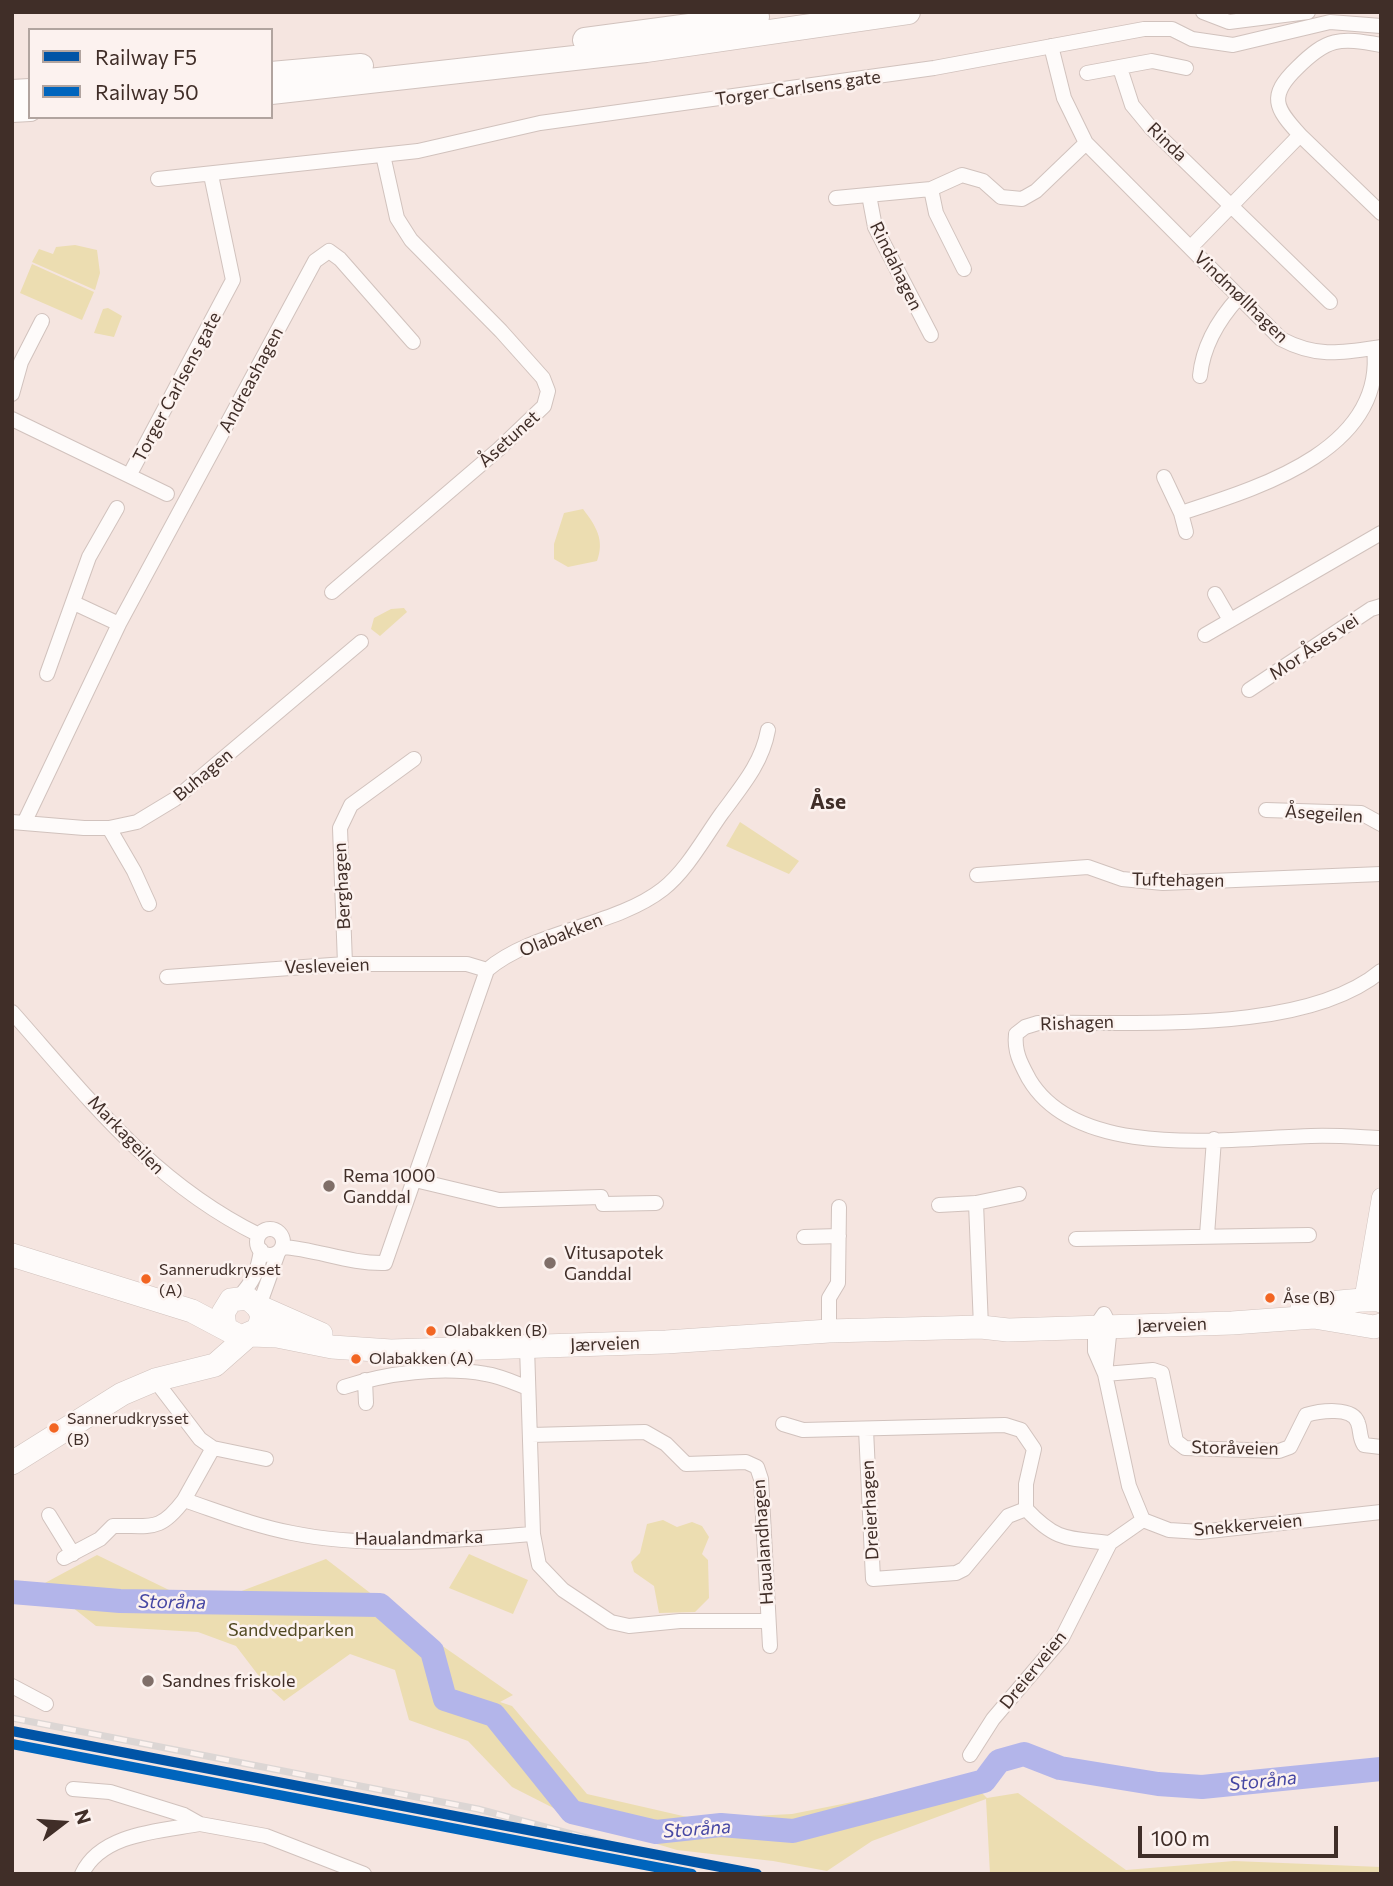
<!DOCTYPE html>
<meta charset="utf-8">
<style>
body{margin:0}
#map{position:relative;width:1393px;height:1886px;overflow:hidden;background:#f5e5e0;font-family:Commissioner,sans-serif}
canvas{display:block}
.frame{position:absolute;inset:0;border:14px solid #402e28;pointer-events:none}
.legend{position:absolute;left:28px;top:28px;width:245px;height:91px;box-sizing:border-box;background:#fcf2ef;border:2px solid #b1a49f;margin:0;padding:9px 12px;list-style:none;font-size:21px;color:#402e28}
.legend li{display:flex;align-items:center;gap:14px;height:35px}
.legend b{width:35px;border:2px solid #b1a49f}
.north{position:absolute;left:28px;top:1788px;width:70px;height:70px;-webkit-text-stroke:5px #fcf2ef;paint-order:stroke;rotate:73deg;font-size:19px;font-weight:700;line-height:28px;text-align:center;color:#402e28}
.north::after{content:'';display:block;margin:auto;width:24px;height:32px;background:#402e28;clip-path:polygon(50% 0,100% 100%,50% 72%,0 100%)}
.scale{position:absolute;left:1138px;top:1826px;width:200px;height:32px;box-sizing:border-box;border:4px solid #402e28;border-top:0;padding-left:9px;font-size:21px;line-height:24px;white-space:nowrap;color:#402e28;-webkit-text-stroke:5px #fcf2ef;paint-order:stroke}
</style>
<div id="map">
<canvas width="1393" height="1886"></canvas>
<div class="frame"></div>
<ul class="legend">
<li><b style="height:9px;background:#0054a6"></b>Railway F5</li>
<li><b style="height:9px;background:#0065bd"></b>Railway 50</li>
</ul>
<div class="north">N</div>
<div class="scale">100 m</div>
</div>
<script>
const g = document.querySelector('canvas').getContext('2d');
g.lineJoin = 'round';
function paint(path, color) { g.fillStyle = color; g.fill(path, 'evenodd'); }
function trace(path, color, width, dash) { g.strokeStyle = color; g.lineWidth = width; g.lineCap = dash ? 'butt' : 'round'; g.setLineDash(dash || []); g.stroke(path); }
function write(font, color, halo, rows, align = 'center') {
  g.font = font + ' Commissioner,sans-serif'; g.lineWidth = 5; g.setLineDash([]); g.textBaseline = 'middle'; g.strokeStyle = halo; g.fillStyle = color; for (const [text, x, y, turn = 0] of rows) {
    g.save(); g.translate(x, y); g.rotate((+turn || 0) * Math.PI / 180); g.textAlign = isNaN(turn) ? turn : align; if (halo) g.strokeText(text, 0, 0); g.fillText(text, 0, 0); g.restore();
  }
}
paint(new Path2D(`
 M75,245L97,250L100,273L95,290L32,262L39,249L53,254L56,247Z
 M32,264L94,292L82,320L20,293Z
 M108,308L122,316L114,337L94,333L103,309Z
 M583,509C596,526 605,540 597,561L568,567L554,559V544L564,513Z
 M404,608L407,612L380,636L371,629L374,618L391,609Z
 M740,822L799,861L789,874L726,846Z
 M663,1520L677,1527L692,1522L702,1526L709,1537L702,1554L708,1560L709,1598L695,1612L659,1613L654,1586L634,1572L631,1562L640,1553L647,1524Z
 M469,1554L528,1580L513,1614L449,1588Z
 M97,1555L202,1606L326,1559L408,1622L513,1695L500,1702L512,1706L587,1794L696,1819L792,1814L968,1779L987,1798L1018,1793L1126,1870L1234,1861L1381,1867V1874H990L986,1799L872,1841L827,1871L773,1861L677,1850L579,1821L512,1787L468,1741L409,1720L395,1670L350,1654L284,1701L265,1684L236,1646L198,1632L96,1626L43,1584Z`), '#ecddb1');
trace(new Path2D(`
 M12,1592L120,1601L380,1605L432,1651L445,1699L494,1715L572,1812L656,1832L721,1825L793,1831L984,1781L999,1761L1024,1754L1060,1768L1158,1784L1202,1787L1381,1769`), '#b3b5ea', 24);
const minor = new Path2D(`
 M1203,12L1229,22L1308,12
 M1051,46L1064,98L1086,143L1281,339C1317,358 1341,353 1381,347
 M1120,68L1132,105L1151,128L1330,302
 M1087,73L1152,61L1186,68
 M1300,135L1381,213
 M158,179L418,151L540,123L934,68L1144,29H1172L1192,39L1233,45L1330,22L1381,26
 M931,189L936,213L964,269
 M869,195L875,227L931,335
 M836,198L931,189L962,175L983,181L1001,197L1022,199L1036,191L1086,143
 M1191,247L1300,135C1275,108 1268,96 1297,68C1327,38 1339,37 1381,45
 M1200,376C1203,345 1218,320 1239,297
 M12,394L21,362L42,321
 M12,419L167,494
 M130,474L233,280L211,175
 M1164,477L1181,513C1258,488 1386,450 1374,348
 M1181,513L1186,532
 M332,592L499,449L544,406L548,391L543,378L501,331L411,240L397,218L383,155
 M1215,594L1230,620
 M74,603L119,624
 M1205,635L1381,533
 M47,674L89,557L117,508
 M1249,690L1371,609L1381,606
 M1266,810L1361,813L1381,824
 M25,821L119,624L315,261L329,251L340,259L413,342
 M12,822L84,828H109L137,822L175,799L361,642
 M109,828L134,871L149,904
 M977,875L1088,867L1122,879L1163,883L1381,874
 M345,964L340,828L351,805L414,759
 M1381,971C1304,1035 1134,1021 1038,1023L1025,1027L1016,1034C1014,1052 1021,1064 1029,1079C1078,1162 1230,1138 1311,1136C1334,1135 1358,1137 1381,1138
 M167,977L345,964H467L487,970
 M12,1012C89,1099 152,1182 259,1235
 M415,1180L499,1200L601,1197L603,1204L656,1203
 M976,1203L981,1327
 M939,1205L976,1203L1019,1194
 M257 1242a13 13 0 1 1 26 0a13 13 0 1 1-26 0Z
 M1207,1235L1214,1139
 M804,1237L839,1236
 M1076,1239L1309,1235
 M282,1247C317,1249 349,1264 385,1263L487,970C532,931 616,926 663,889C687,870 704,838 722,813C742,786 762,763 768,730
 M239,1297C253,1282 258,1271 261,1250
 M259,1306L278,1253
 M829,1331V1298L838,1283L839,1207
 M527,1347L533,1534L539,1565L563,1590L611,1622L629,1626L680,1621H768
 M1105,1374L1110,1326L1104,1314L1095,1327V1351L1105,1374L1129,1486L1143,1520L1169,1530L1200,1532L1381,1512
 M1105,1374L1153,1370L1162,1373L1176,1441L1185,1448L1279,1451L1290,1447L1306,1415C1319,1411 1353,1406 1358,1423C1361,1431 1359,1437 1364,1445L1381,1447
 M155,1380L200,1439L213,1448L266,1459
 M365,1380L366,1403
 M344,1387C387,1373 441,1366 486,1374C500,1376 515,1383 528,1388
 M783,1424L803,1430L1005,1425L1021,1430L1034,1449L1026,1484V1509C1057,1542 1068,1538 1110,1543
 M866,1429L873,1579L956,1573L964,1569L1008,1516L1026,1509
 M531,1435L645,1432L666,1444L686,1464L746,1462L757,1467L761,1479L770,1646
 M184,1500L213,1448
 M49,1515L73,1554
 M64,1558L100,1539L113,1526C151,1525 159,1533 184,1500C220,1512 255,1526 292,1533C371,1549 453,1540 533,1534
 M12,1686L46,1704
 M970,1755L993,1719L1062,1638L1110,1543L1143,1520
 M73,1789L110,1792L184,1815L200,1824L266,1836L364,1874
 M82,1874C101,1833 161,1831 200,1824`);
const tertiary = new Path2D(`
 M1374,1256L1381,1293
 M1363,1301L1381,1197`);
const primary = new Path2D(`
 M12,1255L192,1311L241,1337L257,1330C266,1315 260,1307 247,1298L231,1300L223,1313L225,1327
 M1302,1306C1317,1305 1372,1297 1381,1301
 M260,1307L321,1334
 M251,1335L277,1336L332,1347L391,1351L666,1342L829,1331L981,1327L1008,1330L1232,1323L1314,1317L1374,1327L1381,1325
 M12,1463L122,1394L155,1380L215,1365L249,1335`);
const trunk = new Path2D(`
 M585,40L757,17
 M271,74L361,66
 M12,92L30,91
 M271,92L646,50L908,12
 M12,110L30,109`);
trace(minor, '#d1c2bd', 16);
trace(tertiary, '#d1c2bd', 19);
trace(primary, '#d1c2bd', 24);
trace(trunk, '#d1c2bd', 26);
trace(minor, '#fefbfa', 14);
trace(tertiary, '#fefbfa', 18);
trace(primary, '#fefbfa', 23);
trace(trunk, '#fefbfa', 24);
const rail = new Path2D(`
 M12,1718L478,1809L635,1851`);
trace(rail, '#dcd6d4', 7);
trace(rail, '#fcf2ef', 4.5, [13]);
trace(new Path2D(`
 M12,1731L757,1874`), '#0054a6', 10);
trace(new Path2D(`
 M12,1744L692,1874`), '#0065bd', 10);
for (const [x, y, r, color] of [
 [329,1186,7,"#7f6e68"],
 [550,1263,7,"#7f6e68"],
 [146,1279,6,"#f26522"],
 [1270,1298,6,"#f26522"],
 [431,1331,6,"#f26522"],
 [356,1359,6,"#f26522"],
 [54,1428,6,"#f26522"],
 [148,1681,7,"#7f6e68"]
]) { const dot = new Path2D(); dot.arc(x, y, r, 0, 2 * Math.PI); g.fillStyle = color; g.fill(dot); trace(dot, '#fcf2ef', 2.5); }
write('16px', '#402e28', '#fcf2ef', [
 ["Sannerudkrysset",159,1270],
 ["(A)",159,1291],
 ["Åse (B)",1283,1298],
 ["Olabakken (B)",444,1331],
 ["Olabakken (A)",369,1359],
 ["Sannerudkrysset",67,1419],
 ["(B)",67,1440]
], 'left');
write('18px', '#402e28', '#fcf2ef', [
 ["Torger Carlsens gate",798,88,-8],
 ["Rinda",1167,142,44],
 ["Rindahagen",896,266,64],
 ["Vindmøllhagen",1241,297,44],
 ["Andreashagen",251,380,-62],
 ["Torger Carlsens gate",177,387,-62],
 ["Åsetunet",509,439,-42],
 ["Mor Åses vei",1314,647,-34],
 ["Buhagen",203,775,-40],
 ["Åsegeilen",1324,814,4],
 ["Tuftehagen",1178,880,1],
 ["Berghagen",342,886,-93],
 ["Olabakken",561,935,-22],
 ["Vesleveien",327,966,-2],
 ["Rishagen",1077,1023,-2],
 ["Markageilen",126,1135,46],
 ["Jærveien",1172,1325,-2],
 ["Jærveien",605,1344,-2],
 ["Storåveien",1235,1448,1],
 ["Dreierhagen",870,1510,-93],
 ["Snekkerveien",1248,1525,-5],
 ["Haualandmarka",419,1538,-1],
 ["Haualandhagen",763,1542,-94],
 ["Dreierveien",1033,1670,-51]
]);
write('18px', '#402e28', '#fcf2ef', [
 ["Rema 1000",343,1176],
 ["Ganddal",343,1197],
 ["Vitusapotek",564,1253],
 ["Ganddal",564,1274],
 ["Sandnes friskole",162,1681]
], 'left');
write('18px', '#514922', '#fcf2ef', [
 ["Sandvedparken",291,1630]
]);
write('italic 19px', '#4647a3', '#fcf2ef', [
 ["Storåna",172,1602,1],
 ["Storåna",1263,1781,-6],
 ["Storåna",697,1829,-4]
]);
write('bold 21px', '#402e28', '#fcf2ef', [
 ["Åse",828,802]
]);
</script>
